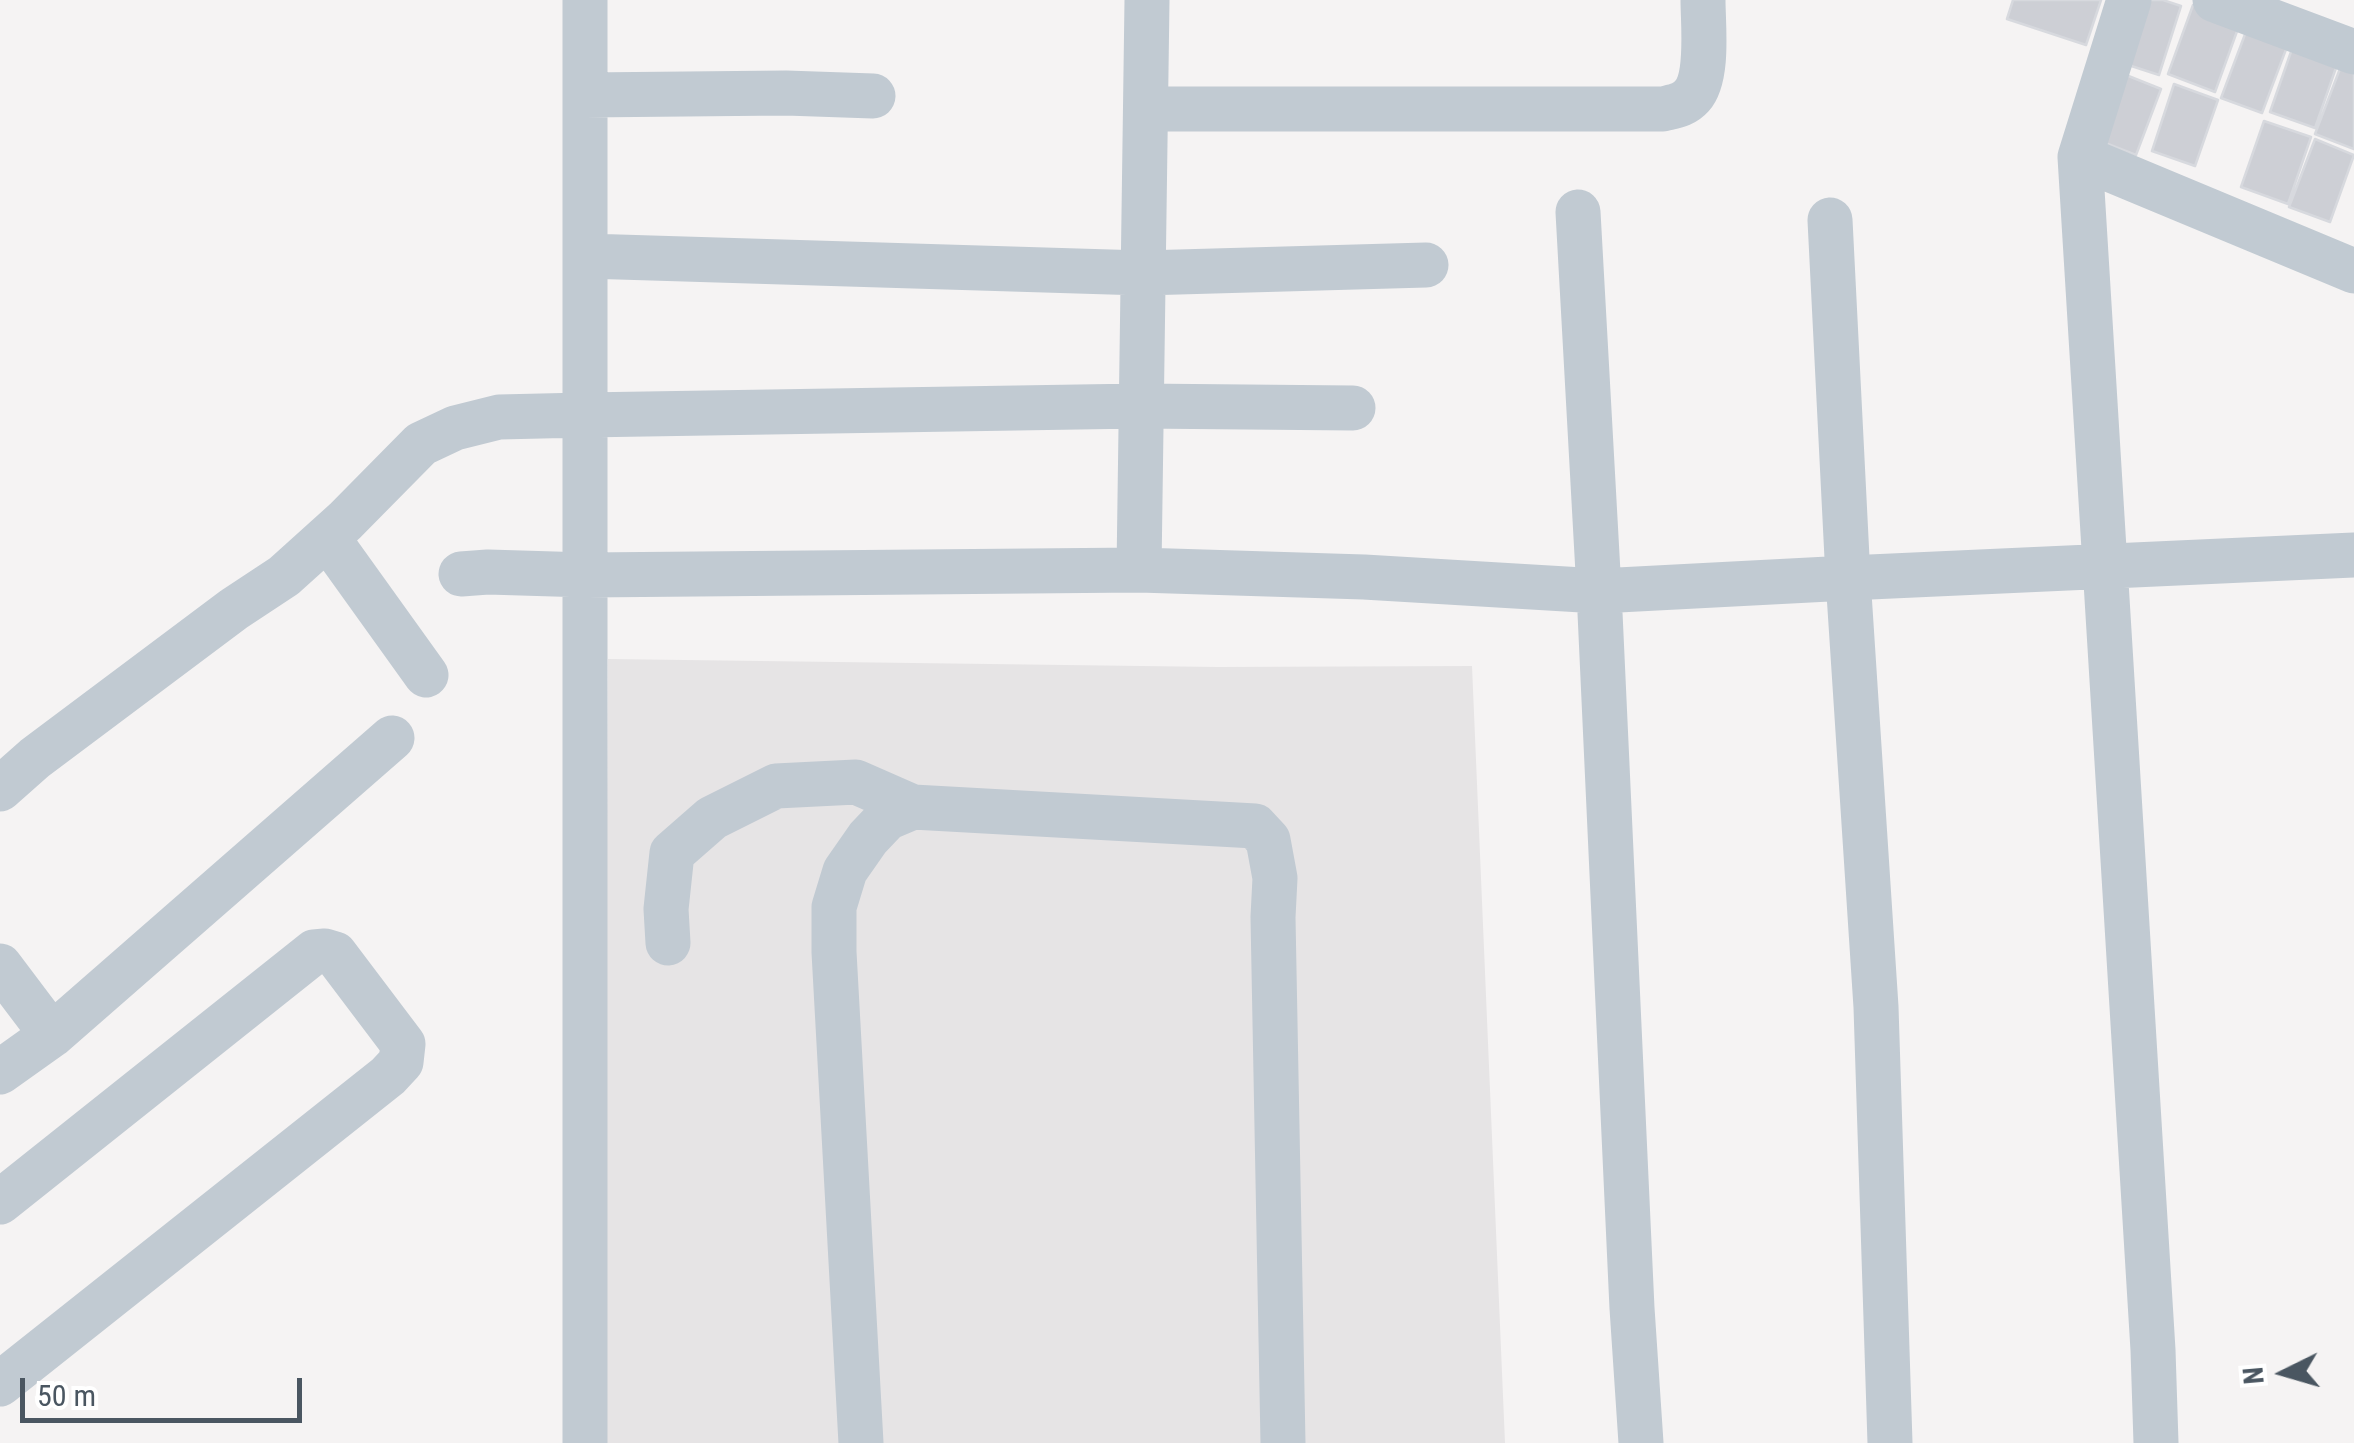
<!DOCTYPE html>
<style>
body{margin:0}
#map{position:relative;width:2354px;height:1443px;overflow:hidden;background:#f5f3f3;font-family:"Roboto Condensed",sans-serif}
canvas{display:block}
.north{position:absolute;left:2234px;top:1323px;width:100px;height:100px;-webkit-text-stroke:8px #fff;paint-order:stroke;rotate:265deg;font-size:28px;font-weight:700;line-height:40px;text-align:center;color:#4a5661}
.north::after{content:'';display:block;margin:auto;width:35px;height:45px;background:#4a5661;clip-path:polygon(50% 0,100% 100%,50% 72%,0 100%)}
.scale{position:absolute;left:20px;top:1378px;width:282px;height:45px;box-sizing:border-box;border:5px solid #4a5661;border-top:0;padding-left:12px;font-size:30px;line-height:35px;white-space:nowrap;color:#4a5661;-webkit-text-stroke:8px #fff;paint-order:stroke}
</style>
<div id="map">
<canvas width="2354" height="1443"></canvas>
<div class="north">N</div>
<div class="scale">50 m</div>
</div>
<script>
const g = document.querySelector('canvas').getContext('2d');
g.lineJoin = 'round';
function paint(path, color) { g.fillStyle = color; g.fill(path, 'evenodd'); }
function trace(path, color, width, dash) { g.strokeStyle = color; g.lineWidth = width; g.lineCap = dash ? 'butt' : 'round'; g.setLineDash(dash || []); g.stroke(path); }
paint(new Path2D(`
 M608,659L1218,667L1472,666L1505,1443H603Z`), '#e6e4e5');
const building = new Path2D(`
 M2013,0H2101L2086,45L2007,19Z
 M2136,0H2163L2181,6L2159,75L2116,61Z
 M2193,5L2240,23L2215,92L2168,74Z
 M2247,29L2288,44L2262,113L2221,98Z
 M2293,46L2338,62L2315,128L2270,112Z
 M2341,66L2354,71V149L2315,134Z
 M2116,71L2161,89L2136,155L2090,137Z
 M2174,84L2218,100L2195,166L2152,151Z
 M2264,121L2311,137L2288,204L2241,187Z
 M2315,139L2354,155L2330,222L2289,207Z`);
paint(building, '#cdcfd5');
trace(building, '#d7d9de', 2.5);
trace(new Path2D(`
 M585,0V1443
 M2129,0L2080,157L2153,1350L2156,1443
 M2215,0L2354,52
 M585,95L786,93L873,96
 M1146,109H1663C1675,106 1684,105 1692,96C1709,77 1703,25 1703,0
 M2080,157L2354,271
 M1578,212L1599,591L1632,1308L1641,1443
 M1830,220L1848,578L2354,555
 M586,256L1143,273L1426,265
 M327,537L426,675
 M1139,570L1147,0
 M461,574L488,572L587,575L1139,570L1364,577L1599,591L1848,578L1876,1007L1890,1443
 M0,789L35,758L234,609L284,576L345,521L421,444L455,428L499,417L584,415L1140,406L1353,408
 M668,943L666,909L672,853L712,818L776,786L856,782L913,807
 M0,966L52,1035
 M0,1072L52,1035L392,738
 M0,1202L314,952L325,951L335,954L403,1044L401,1062L388,1076L0,1384
 M861,1443L834,952V907L845,871L868,838L887,818L913,807L1255,826L1268,840L1275,878L1273,917L1283,1443`), '#c1cad2', 45);
</script>
